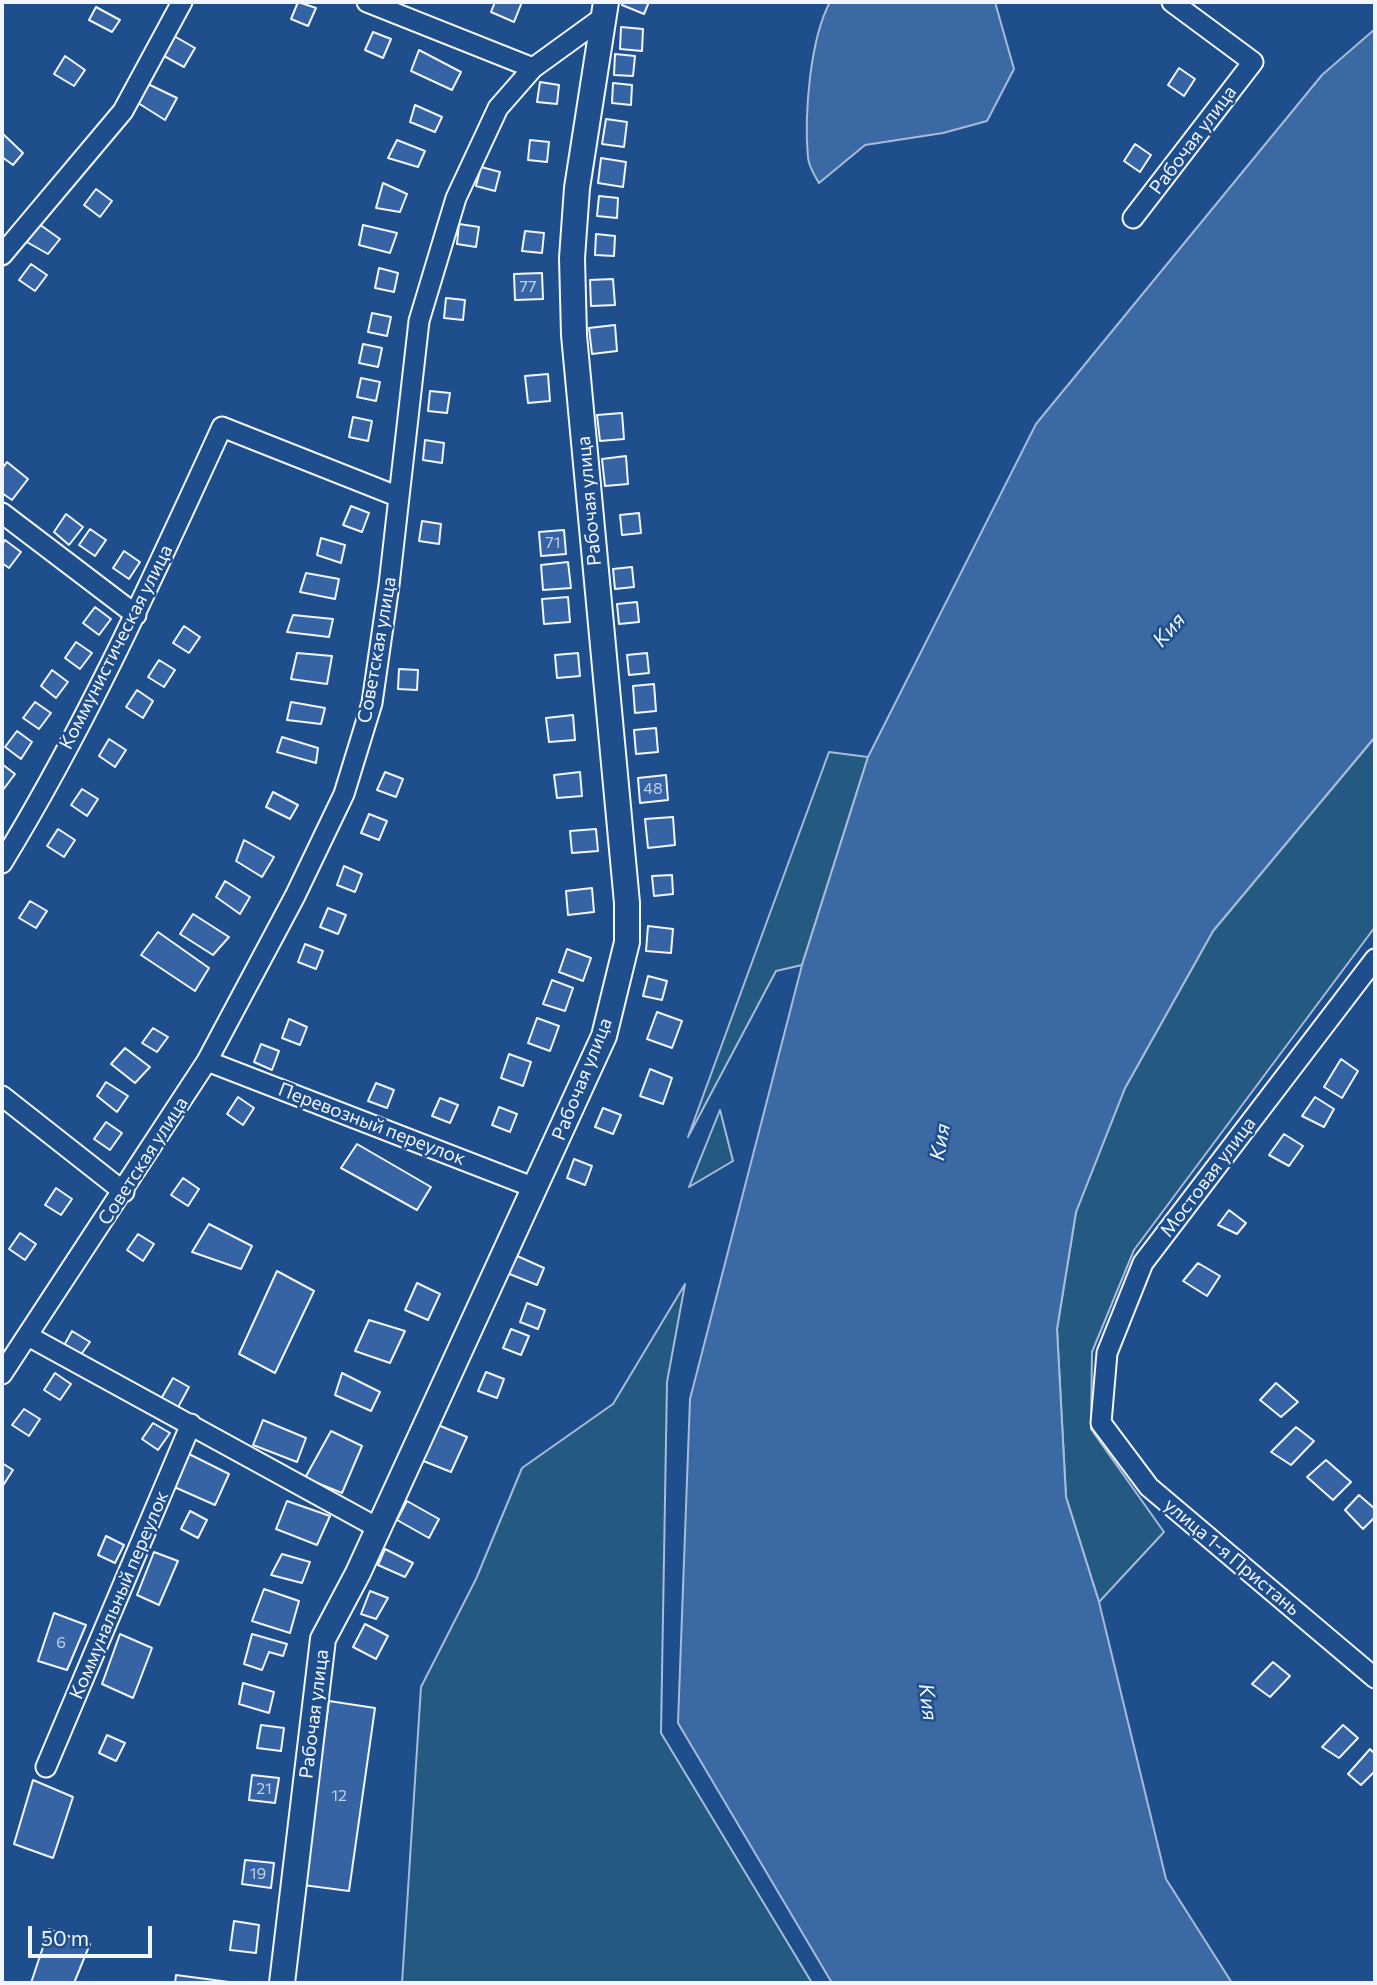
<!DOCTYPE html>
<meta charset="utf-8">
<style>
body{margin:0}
#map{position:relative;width:1377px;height:1985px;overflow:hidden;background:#1f4e8c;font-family:Commissioner,sans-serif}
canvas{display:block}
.frame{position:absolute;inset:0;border:4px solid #f2f6ff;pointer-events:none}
.scale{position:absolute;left:28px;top:1926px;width:124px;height:32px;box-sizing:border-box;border:4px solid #f2f6ff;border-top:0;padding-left:9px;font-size:21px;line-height:24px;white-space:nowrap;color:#f2f6ff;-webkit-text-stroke:5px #1f4e8c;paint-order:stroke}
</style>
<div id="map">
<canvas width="1377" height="1985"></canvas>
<div class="frame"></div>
<div class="scale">50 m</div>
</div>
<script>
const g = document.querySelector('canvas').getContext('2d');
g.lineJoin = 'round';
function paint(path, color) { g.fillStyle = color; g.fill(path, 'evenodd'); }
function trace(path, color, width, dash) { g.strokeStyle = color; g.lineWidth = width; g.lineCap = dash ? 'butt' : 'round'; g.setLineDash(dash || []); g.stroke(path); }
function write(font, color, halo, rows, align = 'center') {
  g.font = font + ' Commissioner,sans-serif'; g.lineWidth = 5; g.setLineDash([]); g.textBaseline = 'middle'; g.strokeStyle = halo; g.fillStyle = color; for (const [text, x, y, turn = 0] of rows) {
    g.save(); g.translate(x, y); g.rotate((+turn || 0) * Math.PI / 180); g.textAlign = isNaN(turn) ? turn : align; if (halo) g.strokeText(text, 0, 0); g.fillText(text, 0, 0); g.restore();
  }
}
const green = new Path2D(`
 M1375,737V927L1134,1250L1092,1352L1091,1429L1164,1532L1099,1602L1066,1497L1057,1329L1076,1212L1125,1088L1213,931Z
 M829,752L868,757L802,965L776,971L688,1137Z
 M720,1110L733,1161L689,1187Z
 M685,1284L667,1382L661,1733L812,1983H402L421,1687L476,1579L522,1468L613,1404Z`);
paint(green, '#245a82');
trace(green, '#a8bbd7', 2);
const water = new Path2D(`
 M830,2H995L1014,69L987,121L943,133L865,145L819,183C815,176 809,167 808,158C804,115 810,39 830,2Z
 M1375,29V737L1213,931L1125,1088L1076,1212L1057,1329L1066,1497L1099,1602L1166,1879L1232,1983H832L678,1723L690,1399L802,965L868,757L1036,424L1322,75Z`);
paint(water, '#3b69a3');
trace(water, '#a8bbd7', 2);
const building = new Path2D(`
 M298,2L316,8L308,26L291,19Z
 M495,2H522L514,22L491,12Z
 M623,2H649L644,14L622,5Z
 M96,7L120,20L112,32L89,20Z
 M621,27L643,29L642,51L620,49Z
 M373,32L391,39L383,58L365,50Z
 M174,36L195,48L184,67L164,56Z
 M419,50L461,72L452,90L411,71Z
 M615,54L635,56L633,76L614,75Z
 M65,56L85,70L74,86L54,74Z
 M1179,68L1195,79L1184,96L1168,85Z
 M540,82L559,85L557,104L537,102Z
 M613,83L632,85L631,105L612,103Z
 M148,84L177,98L165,120L138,103Z
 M415,105L442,117L435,132L410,122Z
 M606,119L627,122L624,147L602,144Z
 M2,133L23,153L13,165L2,157Z
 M397,140L425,151L418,167L388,158Z
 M530,140L549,142L547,162L528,160Z
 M1135,144L1151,155L1140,172L1124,161Z
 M601,158L626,162L623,187L598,183Z
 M481,167L500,172L495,191L476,186Z
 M383,183L407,194L400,212L376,208Z
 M96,189L112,201L100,217L84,205Z
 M599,196L618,198L617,218L597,216Z
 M39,224L60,239L48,254L25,241Z
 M459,224L479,227L476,247L457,244Z
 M363,225L397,233L390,253L359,245Z
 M525,231L544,233L542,253L522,251Z
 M596,234L615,236L614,256L595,255Z
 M31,264L47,275L35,291L19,280Z
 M379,268L398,273L394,292L375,288Z
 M542,273L543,299L515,300L514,274Z
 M613,279L615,305L591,306L590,280Z
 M446,298L465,300L463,320L444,318Z
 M372,313L391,317L387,336L368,332Z
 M615,325L617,351L592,354L589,328Z
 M363,344L382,348L378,367L359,363Z
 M548,374L550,401L528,403L525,376Z
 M361,378L380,382L376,401L357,397Z
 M430,391L450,393L447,413L428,411Z
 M622,413L624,439L600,441L597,415Z
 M353,417L372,421L368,441L349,437Z
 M425,440L444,443L442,463L423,460Z
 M626,456L628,484L605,486L602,459Z
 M7,462L28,479L12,500L2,493V469Z
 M351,506L369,513L362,532L343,525Z
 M639,513L641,533L622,535L620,515Z
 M66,514L83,527L69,545L54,532Z
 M422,521L441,524L439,544L419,541Z
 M90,529L106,540L95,556L79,545Z
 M564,530L566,554L541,556L539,532Z
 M321,538L345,545L341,563L317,555Z
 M5,540L21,552L9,568L2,563V545Z
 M124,551L140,562L129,579L113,568Z
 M568,562L571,588L543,590L541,565Z
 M632,567L634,587L615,589L613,569Z
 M306,573L339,579L335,599L300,592Z
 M568,597L570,622L544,624L542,599Z
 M637,602L639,622L619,624L617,604Z
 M95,607L111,619L99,635L83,623Z
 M293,615L333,619L329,637L287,632Z
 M184,626L200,637L189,653L173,643Z
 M76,642L92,653L80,669L65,658Z
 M297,653L332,656L327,684L291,679Z
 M578,653L580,676L557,678L555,655Z
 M647,653L649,673L629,675L627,655Z
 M159,660L175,670L164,687L148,677Z
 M399,669L418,670L417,690L398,689Z
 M52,670L68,682L56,698L41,686Z
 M654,684L656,711L635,713L633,686Z
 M137,690L153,701L143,718L126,707Z
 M35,702L51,713L39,729L23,718Z
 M291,702L325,708L321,724L287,720Z
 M573,715L575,740L549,742L546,718Z
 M656,728L658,752L636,754L634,730Z
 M17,731L32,742L21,759L5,747Z
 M282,737L318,748L316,763L277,752Z
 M109,739L126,750L115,767L99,756Z
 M2,764L15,774L3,790L2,789Z
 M385,772L403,779L396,797L377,790Z
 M580,772L582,796L557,798L554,775Z
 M666,775L668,800L640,803L638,778Z
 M82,789L98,799L87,816L71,805Z
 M273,792L298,805L290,819L266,807Z
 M369,814L387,821L379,840L361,833Z
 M673,817L675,845L648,848L645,819Z
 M58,829L75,840L64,857L47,846Z
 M596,829L598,851L572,853L570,831Z
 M244,840L274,857L262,877L236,861Z
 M344,866L362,874L355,892L337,885Z
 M672,875L673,894L654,896L652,876Z
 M225,881L250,897L240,914L216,897Z
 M592,888L594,912L568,915L566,891Z
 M30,901L47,911L36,928L19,918Z
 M328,908L346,915L338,934L320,927Z
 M193,914L229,937L213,955L180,934Z
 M648,926L673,929L671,953L646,951Z
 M158,932L209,968L195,991L141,955Z
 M305,944L323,951L316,969L298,962Z
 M567,949L591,958L583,981L559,972Z
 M648,976L667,981L662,1000L643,996Z
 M552,980L573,988L565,1011L543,1004Z
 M657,1012L682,1021L672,1048L647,1039Z
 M537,1018L559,1026L550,1051L528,1043Z
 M289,1019L307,1027L300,1045L282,1038Z
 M153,1028L168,1037L157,1052L142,1043Z
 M261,1044L279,1051L272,1070L254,1062Z
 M125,1048L150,1067L135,1083L111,1064Z
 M509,1054L531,1062L523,1086L501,1078Z
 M1341,1059L1358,1071L1342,1098L1324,1087Z
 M650,1069L672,1078L663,1104L640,1096Z
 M106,1082L128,1096L117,1112L97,1096Z
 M376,1083L394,1090L387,1108L368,1101Z
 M238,1097L254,1108L243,1125L227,1114Z
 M1315,1097L1334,1109L1324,1127L1302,1116Z
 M440,1098L458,1105L450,1123L432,1116Z
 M499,1107L517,1114L510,1132L492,1125Z
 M603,1108L621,1115L613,1134L595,1127Z
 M106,1122L122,1133L110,1150L94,1139Z
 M1284,1134L1303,1146L1289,1166L1269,1155Z
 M357,1144L431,1187L417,1210L341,1168Z
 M574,1159L592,1166L585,1185L567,1178Z
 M183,1178L199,1189L188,1206L171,1195Z
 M56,1188L72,1199L61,1215L45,1205Z
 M1229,1210L1246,1223L1237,1234L1218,1225Z
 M209,1224L252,1246L241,1269L192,1252Z
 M20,1233L36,1244L25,1260L9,1249Z
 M138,1234L154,1244L143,1261L127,1250Z
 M515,1255L544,1268L537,1285L507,1273Z
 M1198,1263L1220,1276L1207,1296L1183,1281Z
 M277,1271L314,1291L275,1373L239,1354Z
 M417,1283L440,1294L428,1320L405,1310Z
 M527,1303L545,1310L538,1329L520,1322Z
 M369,1320L405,1331L390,1363L355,1351Z
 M511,1329L529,1336L521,1355L503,1348Z
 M72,1331L90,1342L80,1356L62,1349Z
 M486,1372L504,1379L497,1398L478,1391Z
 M55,1373L71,1384L60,1400L44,1390Z
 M342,1373L380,1392L371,1411L335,1395Z
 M173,1378L189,1387L175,1413L158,1404Z
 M1276,1383L1298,1402L1281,1417L1260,1400Z
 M24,1409L40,1419L29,1436L12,1425Z
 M263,1420L306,1438L297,1462L253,1445Z
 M153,1423L170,1433L158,1450L142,1439Z
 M438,1425L467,1437L451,1472L421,1460Z
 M1296,1427L1314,1441L1291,1465L1271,1452Z
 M331,1431L362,1446L342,1493L305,1478Z
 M187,1453L229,1474L215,1505L172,1486Z
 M1326,1460L1351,1482L1333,1500L1307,1477Z
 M2,1463L13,1470L2,1487Z
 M1359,1495L1375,1509V1517L1363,1529L1345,1510Z
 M287,1501L330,1516L317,1545L276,1529Z
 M407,1501L439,1519L429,1538L397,1520Z
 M190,1511L207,1520L198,1538L181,1529Z
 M106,1536L124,1545L115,1563L98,1555Z
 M385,1549L413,1563L405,1577L378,1565Z
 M154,1552L178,1561L159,1605L137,1595Z
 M282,1554L310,1562L302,1583L271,1575Z
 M264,1589L299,1601L290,1633L252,1621Z
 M370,1591L388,1598L376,1619L361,1614Z
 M54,1613L86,1625L67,1670L38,1661Z
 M365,1624L388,1636L376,1659L353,1647Z
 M120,1634L152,1648L133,1698L102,1684Z
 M252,1634L287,1644L283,1656L269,1652L262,1670L244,1664Z
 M1273,1662L1290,1676L1270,1697L1252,1684Z
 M243,1683L274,1692L269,1713L239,1704Z
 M329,1701L375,1708L349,1891L303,1885Z
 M261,1725L284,1728L281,1751L257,1748Z
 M1343,1725L1358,1738L1339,1758L1322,1747Z
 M107,1735L125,1743L116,1761L99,1753Z
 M1370,1749L1375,1754V1771L1361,1785L1348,1774Z
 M252,1775L279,1778L275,1803L249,1800Z
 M33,1780L73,1797L53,1858L14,1844Z
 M245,1860L274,1863L271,1888L242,1884Z
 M234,1921L259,1925L256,1953L230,1950Z
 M49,1929L90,1944L74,1983H31Z
 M176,1975L229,1982V1983H175Z`);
paint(building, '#3563a3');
trace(building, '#f2f6ff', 2);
const minor = new Path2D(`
 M367,2L533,68
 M1133,218L1253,62L1172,2
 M2,255L123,111L182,2
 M2,513L136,615
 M2,863C87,724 154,575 222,427L399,497
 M1375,959L1143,1263L1107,1353L1101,1423L1149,1487L1375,1678
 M207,1061L535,1188
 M2,1096L124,1192
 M28,1336L378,1528
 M2,1374L207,1061L295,896L344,794L372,703L389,585L419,321L456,198L498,108L533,68L602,18
 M46,1767L191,1424`);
const major = new Path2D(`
 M282,1983L323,1639L358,1573L604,1036L627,942V903L574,335L572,258L577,188L606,2`);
trace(minor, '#f2f6ff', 23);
trace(major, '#f2f6ff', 28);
trace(minor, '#1f4e8c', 19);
trace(major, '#1f4e8c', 24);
write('16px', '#c3d1e8', null, [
 ["77",528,287],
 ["71",553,543],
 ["48",653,789],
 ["6",61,1643],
 ["21",264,1789],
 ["12",339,1796],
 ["19",258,1874]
]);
write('19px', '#f2f6ff', '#1f4e8c', [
 ["Рабочая улица",1193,140,-53],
 ["Рабочая улица",589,501,-95],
 ["Коммунистическая улица",116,647,-63],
 ["Советская улица",377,650,-80],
 ["Рабочая улица",582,1079,-68],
 ["Перевозный переулок",372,1124,21],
 ["Советская улица",143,1161,-57],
 ["Мостовая улица",1208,1177,-53],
 ["улица 1-я Пристань",1232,1557,40],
 ["Коммунальный переулок",119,1595,-67],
 ["Рабочая улица",314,1714,-83]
]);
write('italic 21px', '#f2f6ff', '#1f4e8c', [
 ["Кия",1169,630,-49],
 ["Кия",940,1142,-80],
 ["Кия",928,1702,83]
]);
</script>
